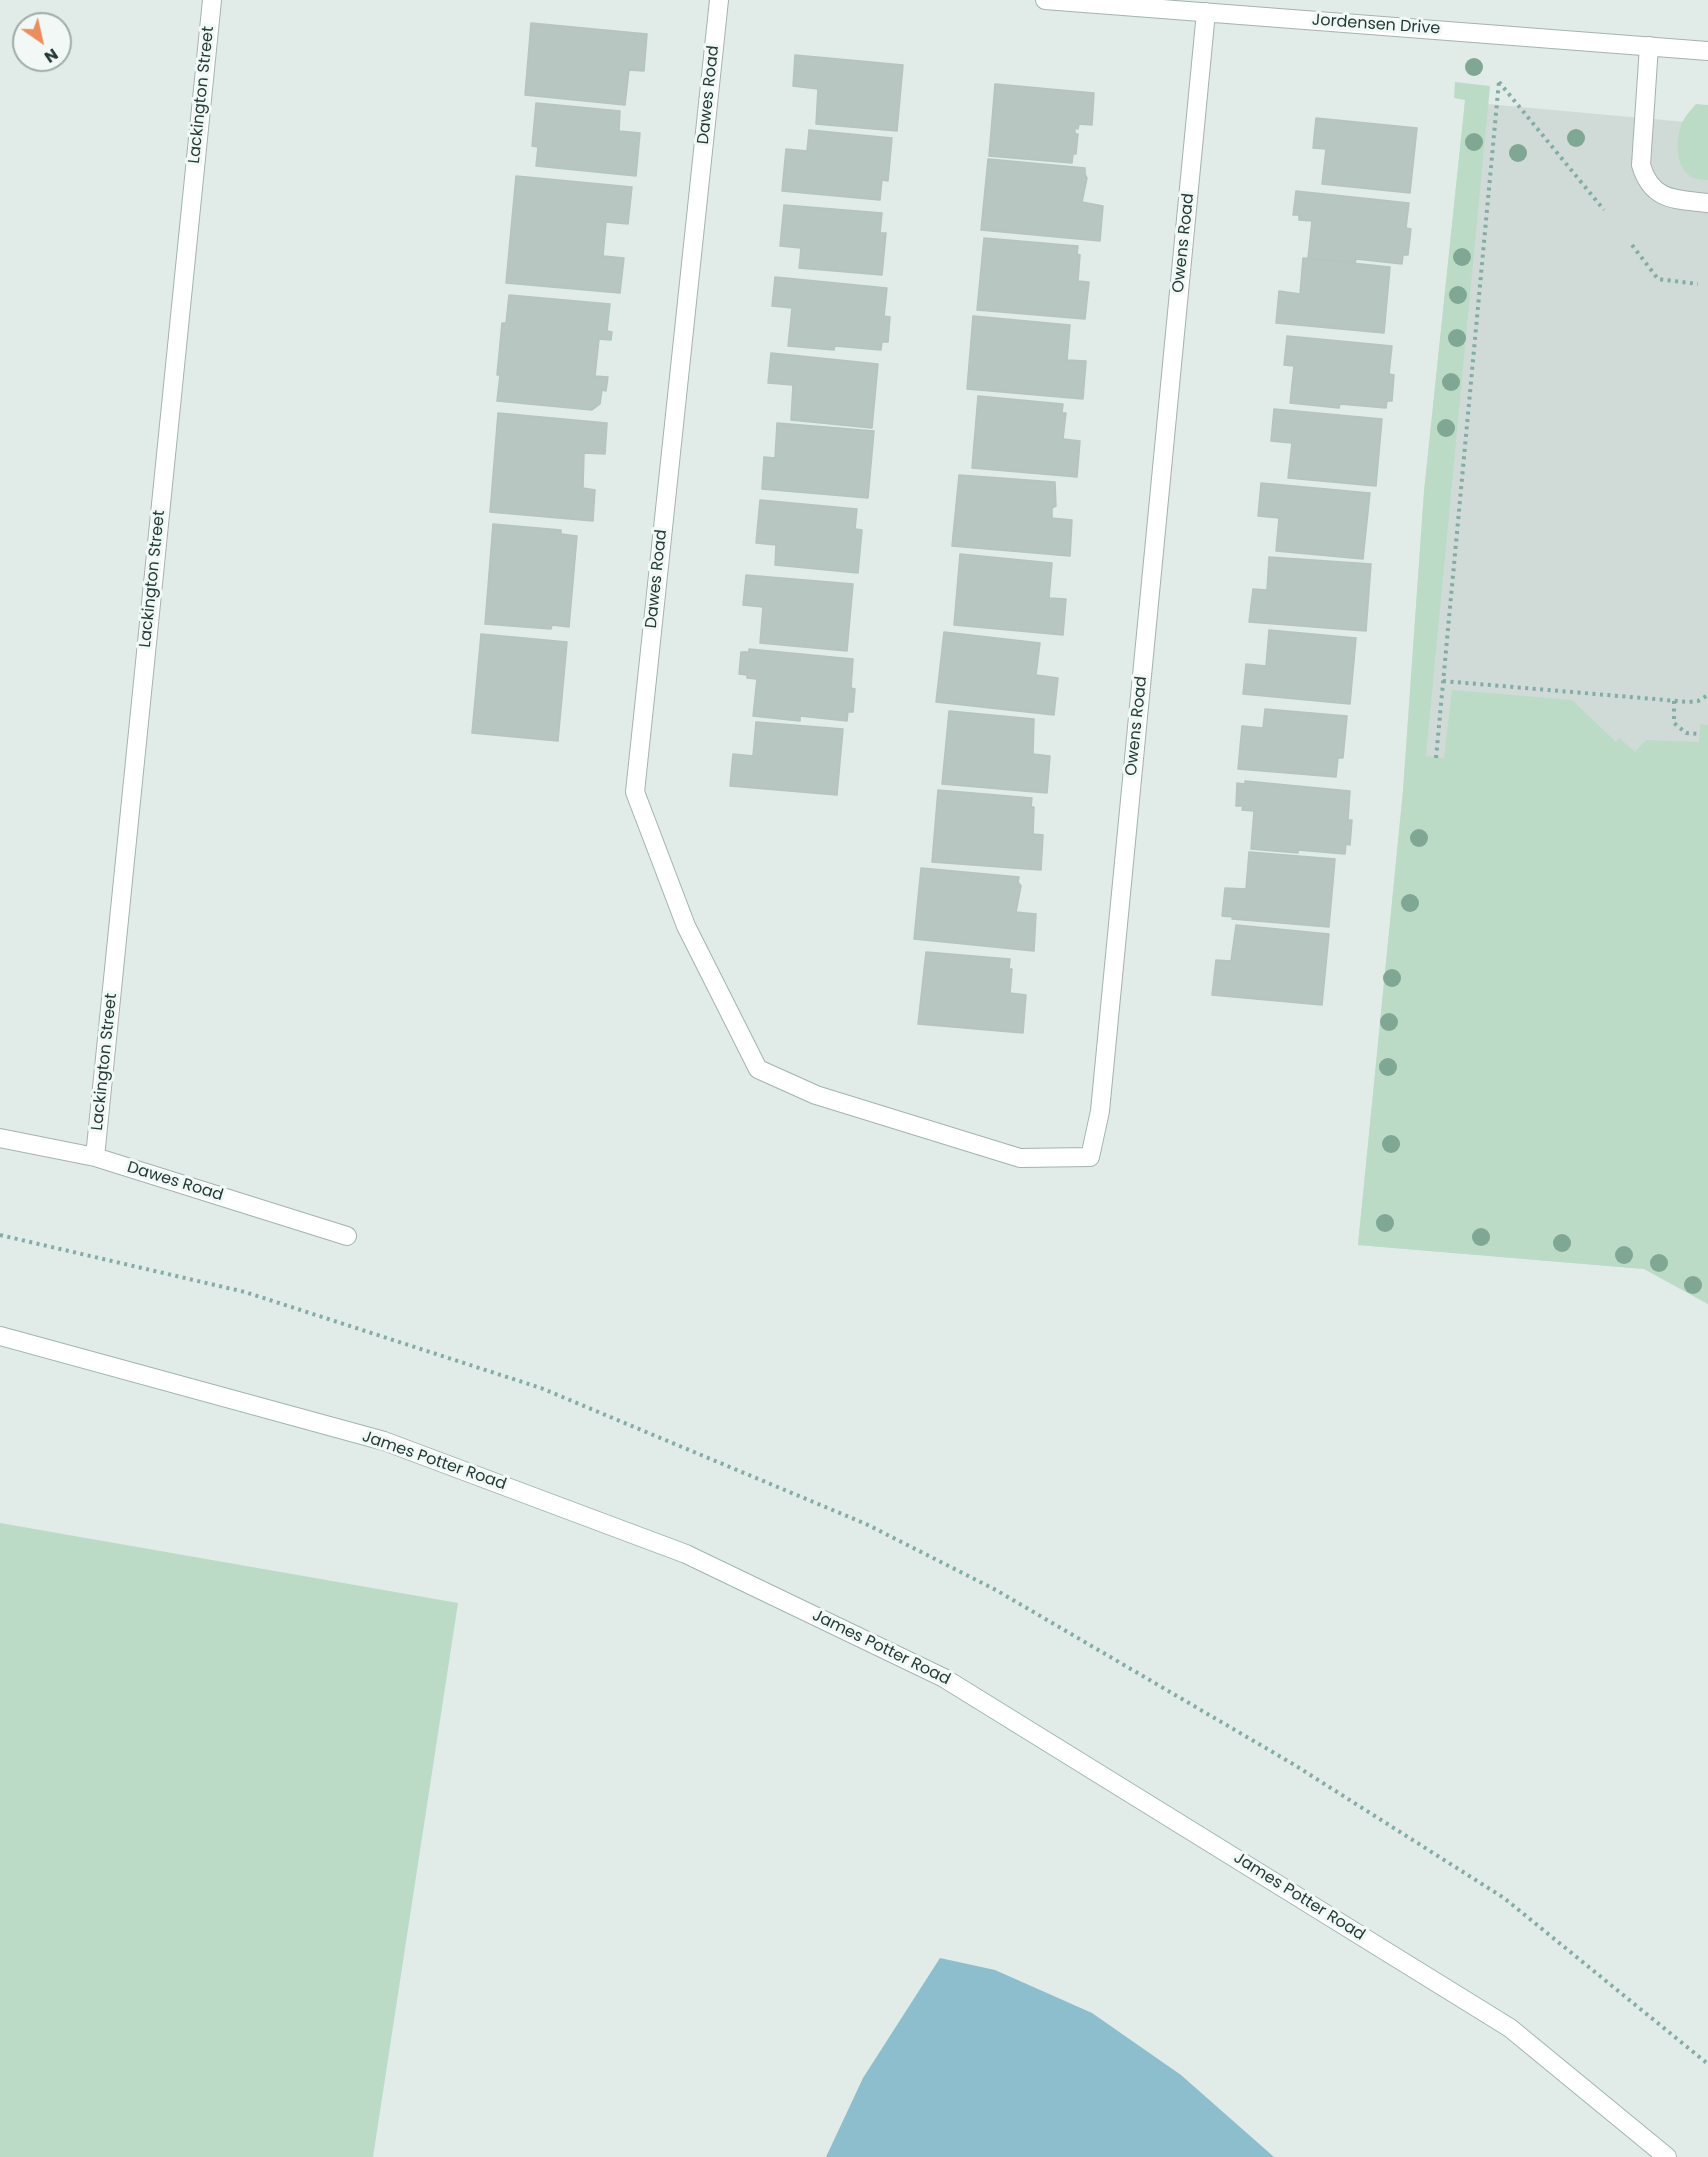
<!DOCTYPE html>
<style>
body{margin:0}
#map{position:relative;width:1708px;height:2157px;overflow:hidden;background:#e1ebe8;font-family:Poppins,sans-serif}
canvas{display:block}
.north{position:absolute;left:12px;top:12px;width:60px;height:60px;box-sizing:border-box;background:#f2f8f5;border:2px solid #9faca9;border-radius:50%;rotate:146deg;font-size:16px;font-weight:700;line-height:24px;text-align:center;color:#233b36}
.north::after{content:'';display:block;margin:auto;width:21px;height:27px;background:#ea8e60;clip-path:polygon(50% 0,100% 100%,50% 72%,0 100%)}
</style>
<div id="map">
<canvas width="1708" height="2157"></canvas>
<div class="north">N</div>
</div>
<script>
const g = document.querySelector('canvas').getContext('2d');
g.lineJoin = 'round';
function paint(path, color) { g.fillStyle = color; g.fill(path, 'evenodd'); }
function trace(path, color, width, dash) { g.strokeStyle = color; g.lineWidth = width; g.lineCap = dash ? 'butt' : 'round'; g.setLineDash(dash || []); g.stroke(path); }
function write(font, color, halo, rows, align = 'center') {
  g.font = font + ' Poppins,sans-serif'; g.lineWidth = 6; g.setLineDash([]); g.textBaseline = 'middle'; g.strokeStyle = halo; g.fillStyle = color; for (const [text, x, y, turn = 0] of rows) {
    g.save(); g.translate(x, y); g.rotate((+turn || 0) * Math.PI / 180); g.textAlign = isNaN(turn) ? turn : align; if (halo) g.strokeText(text, 0, 0); g.fillText(text, 0, 0); g.restore();
  }
}
paint(new Path2D(`
 M1465,102L1708,124V1304L1644,1269L1358,1245L1403,791L1424,492Z`), '#d0dbd7');
paint(new Path2D(`
 M1455,82L1490,86L1426,756L1444,758L1452,690L1572,700L1616,742L1619,738L1635,752L1646,740L1699,742L1700,724L1708,725V1304L1644,1269L1358,1245L1403,791L1424,492L1465,100L1454,98Z
 M1696,104L1708,105V180C1676,182 1673,147 1682,123C1685,116 1691,110 1696,104Z
 M0,1523L458,1603L373,2157H0Z`), '#bbdbc7');
paint(new Path2D(`
 M940,1958L995,1970L1092,2013L1181,2075L1274,2157H826L863,2078Z`), '#8cbecd');
const building = new Path2D(`
 M531,23L647,34L644,71L629,70L625,105L525,95Z
 M795,55L903,65L897,131L816,124L818,89L793,86Z
 M995,84L1094,93L1092,125L1079,124L1078,129L1075,128V134H1078L1076,154H1073L1072,163L989,156Z
 M536,103L620,111L619,131L640,133L636,176L536,166L538,147L532,146Z
 M1316,118L1417,128L1410,193L1322,184L1326,149L1313,148Z
 M809,130L892,138L888,181L882,180L880,200L782,191L786,149L807,151Z
 M988,159L1085,168V174L1087,178L1082,202L1103,206L1100,241L981,230Z
 M516,176L632,187L628,224L606,222L603,256L624,258L620,293L506,283Z
 M1296,191L1409,203L1406,228L1411,229L1408,255H1403L1402,264L1356,259L1355,263L1308,258L1312,221L1299,220V215H1293Z
 M784,205L882,213L880,233H886L882,275L799,268L801,248L780,246Z
 M984,238L1078,246L1077,254L1080,255L1078,281L1089,282L1085,319L977,310Z
 M1303,258L1390,267L1384,333L1276,323L1279,291L1300,294Z
 M775,277L887,288L884,316L890,317L888,342H882L881,350L835,346L834,350L788,346L792,308L772,306Z
 M509,295L610,304L607,331L612,332L611,340L599,339L595,376L608,377L606,391L602,390L600,404L592,410L497,401L500,375H497L502,323H506Z
 M973,316L1070,325L1067,360L1086,361L1083,399L967,389Z
 M1287,336L1392,346L1389,374L1394,375L1392,401H1387L1386,408L1340,404L1339,408L1290,403L1294,366L1284,365Z
 M771,353L878,364L872,428L791,420L793,385L768,383Z
 M978,396L1063,404L1062,413H1066L1063,439L1080,441L1077,477L972,468Z
 M1274,409L1382,419L1376,486L1288,478L1292,443L1271,441Z
 M498,413L607,423L605,454L584,453L583,488L595,490L593,521L490,512Z
 M777,423L874,431L868,498L762,489L764,457L775,458Z
 M959,475L1055,482L1056,506L1052,508V518L1072,520L1070,556L952,546Z
 M1261,483L1370,493L1363,559L1276,551L1279,518L1258,516Z
 M760,500L857,509L855,529L862,530L858,573L775,565L776,545L756,543Z
 M493,524L561,530V534L577,536L569,627L552,625L551,629L485,624Z
 M960,554L1052,563L1049,598L1066,599L1063,635L954,625Z
 M1269,557L1371,564L1366,631L1249,622L1253,589L1267,590Z
 M746,575L853,584L847,651L760,643L763,607L743,605Z
 M1269,630L1356,638L1350,704L1243,694L1246,664L1266,666Z
 M944,632L1040,643L1036,675L1058,678L1054,715L936,702Z
 M481,634L567,642L558,741L472,733Z
 M749,649L853,659L851,688L855,689L853,712H848L847,721L800,716V721L753,716L757,679L747,678V675L739,674L741,652H749Z
 M1265,709L1347,716L1343,758H1338L1336,777L1238,769L1242,726L1263,728Z
 M949,711L1034,719L1033,754L1050,756L1047,793L942,784Z
 M756,722L843,729L837,795L730,786L733,754L753,756Z
 M1245,781L1350,791L1348,820H1352L1350,845L1346,844L1345,854L1298,850V853L1251,849L1254,811L1242,810L1243,806H1236L1237,783L1245,784Z
 M938,790L1032,798L1031,807H1034L1033,834L1043,835L1041,870L932,862Z
 M1249,852L1335,859L1329,927L1232,919L1233,917L1222,916L1225,888L1246,889Z
 M921,868L1019,877L1018,882L1021,886L1016,912L1036,914L1034,951L914,939Z
 M1236,925L1329,934L1322,1005L1212,995L1216,960L1231,961Z
 M926,952L1010,959L1009,969H1012L1010,993L1026,995L1023,1033L918,1024Z`);
paint(building, '#b7c6c1');
trace(building, '#b4c4bf', 1.5);
const lane = new Path2D(`
 M1649,46L1641,165C1652,202 1676,199 1708,203`);
const street = new Path2D(`
 M719,0L635,792L686,926L758,1069L816,1095L1020,1158L1090,1157L1100,1111L1206,12
 M1045,0L1708,51
 M0,1138L95,1157L347,1236
 M95,1157L212,0`);
const secondary = new Path2D(`
 M0,1336L384,1441L686,1554L944,1678L1510,2028L1667,2157`);
trace(lane, '#a4b3af', 20);
trace(street, '#a4b3af', 20);
trace(secondary, '#a1b6b0', 20);
trace(new Path2D(`
 M1499,82L1604,210
 M1632,245L1658,279L1698,284
 M1443,681L1689,702L1698,701L1708,695
 M1674,701V723L1686,733L1700,734
 M1436,758L1499,81
 M0,1235L245,1292L541,1388L866,1524L996,1590L1293,1764L1504,1898L1708,2064`), '#83ada4', 4, [3, 4.5]);
trace(lane, '#fff', 18);
trace(street, '#fff', 18);
trace(secondary, '#fff', 18);
g.fillStyle = '#7fa793';
for (const [x, y] of [
 [1474,67],
 [1576,138],
 [1474,142],
 [1518,153],
 [1462,257],
 [1458,295],
 [1457,338],
 [1451,382],
 [1446,428],
 [1419,838],
 [1410,903],
 [1392,978],
 [1389,1022],
 [1388,1067],
 [1391,1144],
 [1385,1223],
 [1481,1237],
 [1562,1243],
 [1624,1255],
 [1659,1263],
 [1693,1285]
]) { g.beginPath(); g.arc(x, y, 9, 0, 2 * Math.PI); g.fill(); }
write('16px', '#233b36', '#f2f8f5', [
 ["Jordensen Drive",1376,25,4],
 ["Lackington Street",202,95,-84],
 ["Dawes Road",709,95,-84],
 ["Owens Road",1184,243,-84],
 ["Lackington Street",153,579,-84],
 ["Dawes Road",657,579,-84],
 ["Owens Road",1137,726,-84],
 ["Lackington Street",105,1062,-84],
 ["Dawes Road",175,1182,17],
 ["James Potter Road",434,1461,19],
 ["James Potter Road",881,1648,26],
 ["James Potter Road",1299,1897,32]
]);
</script>
